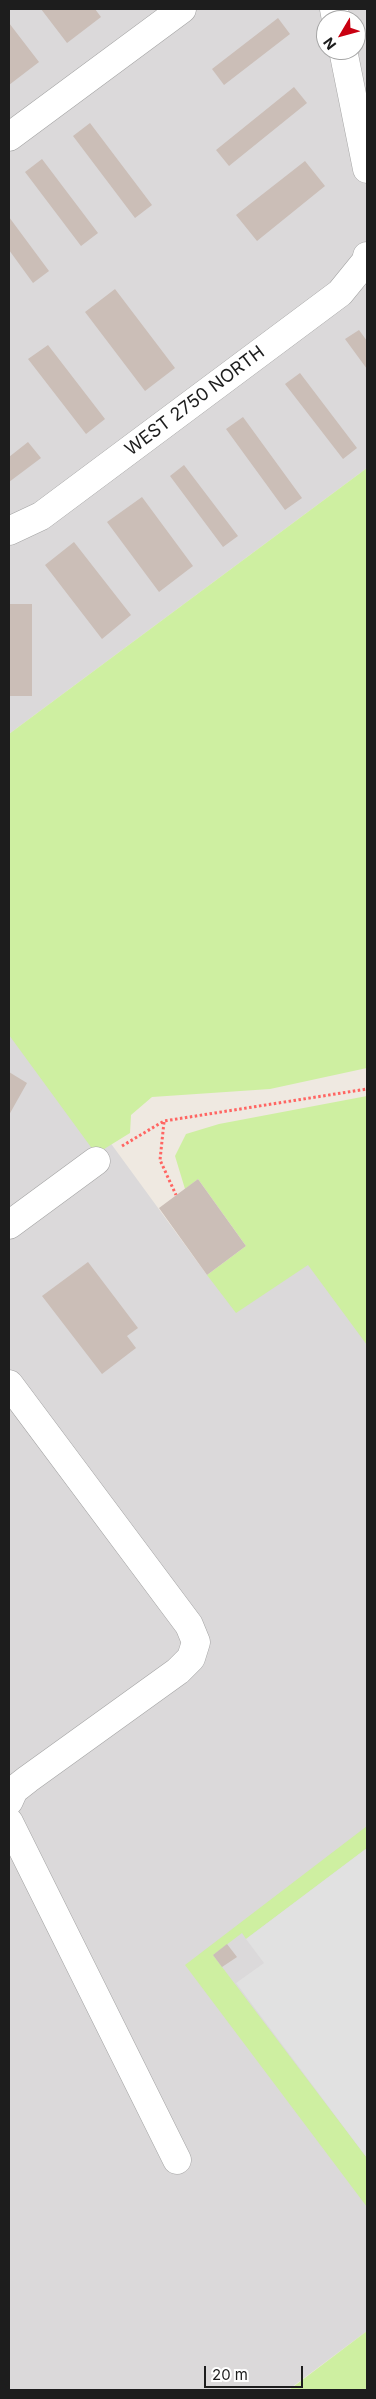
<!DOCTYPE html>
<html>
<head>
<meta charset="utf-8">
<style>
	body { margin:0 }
	#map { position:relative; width:376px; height:2399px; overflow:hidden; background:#efe9e1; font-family:Inter,sans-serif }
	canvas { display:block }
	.frame { position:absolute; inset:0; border:10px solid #1d1d1d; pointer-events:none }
	.north { position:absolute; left:316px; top:10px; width:50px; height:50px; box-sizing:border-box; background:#fff; border:1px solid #a5a5a5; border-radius:50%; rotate:233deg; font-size:14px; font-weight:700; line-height:20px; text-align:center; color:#1d1d1d }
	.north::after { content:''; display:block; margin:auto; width:18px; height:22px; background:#c90011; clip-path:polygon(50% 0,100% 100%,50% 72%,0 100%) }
	.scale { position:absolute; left:204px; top:2366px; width:99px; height:22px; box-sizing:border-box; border:2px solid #1d1d1d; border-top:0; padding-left:6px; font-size:15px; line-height:18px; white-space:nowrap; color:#1d1d1d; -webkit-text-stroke:4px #fff; paint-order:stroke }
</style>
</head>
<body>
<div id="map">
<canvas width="376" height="2399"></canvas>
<div class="frame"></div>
<div class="north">N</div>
<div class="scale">20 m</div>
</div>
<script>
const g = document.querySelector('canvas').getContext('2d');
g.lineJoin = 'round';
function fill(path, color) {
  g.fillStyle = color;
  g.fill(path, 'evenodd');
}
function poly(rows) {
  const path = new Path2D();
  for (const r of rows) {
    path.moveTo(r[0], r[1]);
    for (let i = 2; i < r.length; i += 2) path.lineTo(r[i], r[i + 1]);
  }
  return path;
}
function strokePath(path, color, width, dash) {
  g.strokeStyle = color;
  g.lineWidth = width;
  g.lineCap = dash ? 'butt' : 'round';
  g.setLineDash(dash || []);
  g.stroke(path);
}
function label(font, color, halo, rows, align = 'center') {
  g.font = font + ' Inter,sans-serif';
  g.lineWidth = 4;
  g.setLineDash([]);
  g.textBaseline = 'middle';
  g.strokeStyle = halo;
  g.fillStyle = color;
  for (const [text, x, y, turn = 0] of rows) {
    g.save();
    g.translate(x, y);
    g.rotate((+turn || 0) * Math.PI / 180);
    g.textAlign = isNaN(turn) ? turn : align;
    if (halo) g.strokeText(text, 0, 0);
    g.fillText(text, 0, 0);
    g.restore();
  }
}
const residential = poly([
	[9,9,367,9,367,468,9,734],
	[326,20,356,20,356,50,326,50],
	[9,1004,207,1275,345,1235,367,1266,367,2331,288,2390,9,2390]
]);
const grass = poly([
	[367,468,367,1068,270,1089,152,1097,131,1115,130,1133,96,1154,9,1035,9,734],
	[367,1096,367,1345,308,1265,236,1313,207,1275,246,1246,198,1179,185,1189,175,1156,186,1134,219,1124],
	[367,1826,367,1848,246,1939,242,1933,213,1955,367,2158,367,2207,185,1965],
	[367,2331,367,2390,289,2390]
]);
const parking = poly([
	[367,1848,367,2158,236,1983,264,1963,246,1939]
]);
const building = poly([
	[41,9,95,9,101,17,67,43],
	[278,18,290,34,224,85,212,69],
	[9,23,39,62,9,85],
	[294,87,307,103,229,166,216,150],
	[90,123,152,205,135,218,73,136],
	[42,159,98,233,81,246,25,172],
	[305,161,325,186,257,241,236,215],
	[9,217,49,271,33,283,9,250],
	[115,289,175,368,145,391,85,312],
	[359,330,367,341,367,369,345,339],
	[48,345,105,419,86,434,28,359],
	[300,373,357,448,343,459,285,384],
	[243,417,302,498,285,510,226,429],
	[28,442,41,458,9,482,9,457],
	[184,465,238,536,223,547,170,476],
	[142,497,193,566,159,592,107,522],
	[74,542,131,615,102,639,45,565],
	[9,604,32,604,32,696,9,696],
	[9,1072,27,1083,9,1115],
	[198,1179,246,1246,207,1275,159,1208],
	[88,1262,138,1328,127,1336,136,1348,102,1374,42,1296],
	[227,1944,237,1957,222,1967,213,1955]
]);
const path = poly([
	[164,1122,160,1160,176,1195],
	[122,1146,164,1121,367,1089]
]);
const minor = poly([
	[334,9,336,20],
	[343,50,367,169],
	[9,137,182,9],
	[9,531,41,516,340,293,366,261,367,256],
	[9,1225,96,1161],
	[9,1384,189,1625,196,1642,191,1658,178,1671,28,1779,14,1790,9,1801],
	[9,1822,177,2160]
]);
const streetNames = [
	["WEST 2750 NORTH",195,401,-37]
];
fill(residential, '#dbd9da');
fill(grass, '#ceefa1');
fill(parking, '#e1e1e1');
fill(building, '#cbbeb7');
strokePath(minor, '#a4a4a4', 29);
strokePath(path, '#ff6562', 3, [2.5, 2.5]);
strokePath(minor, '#fff', 28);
label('18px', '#1d1d1d', '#fff', streetNames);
</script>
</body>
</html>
